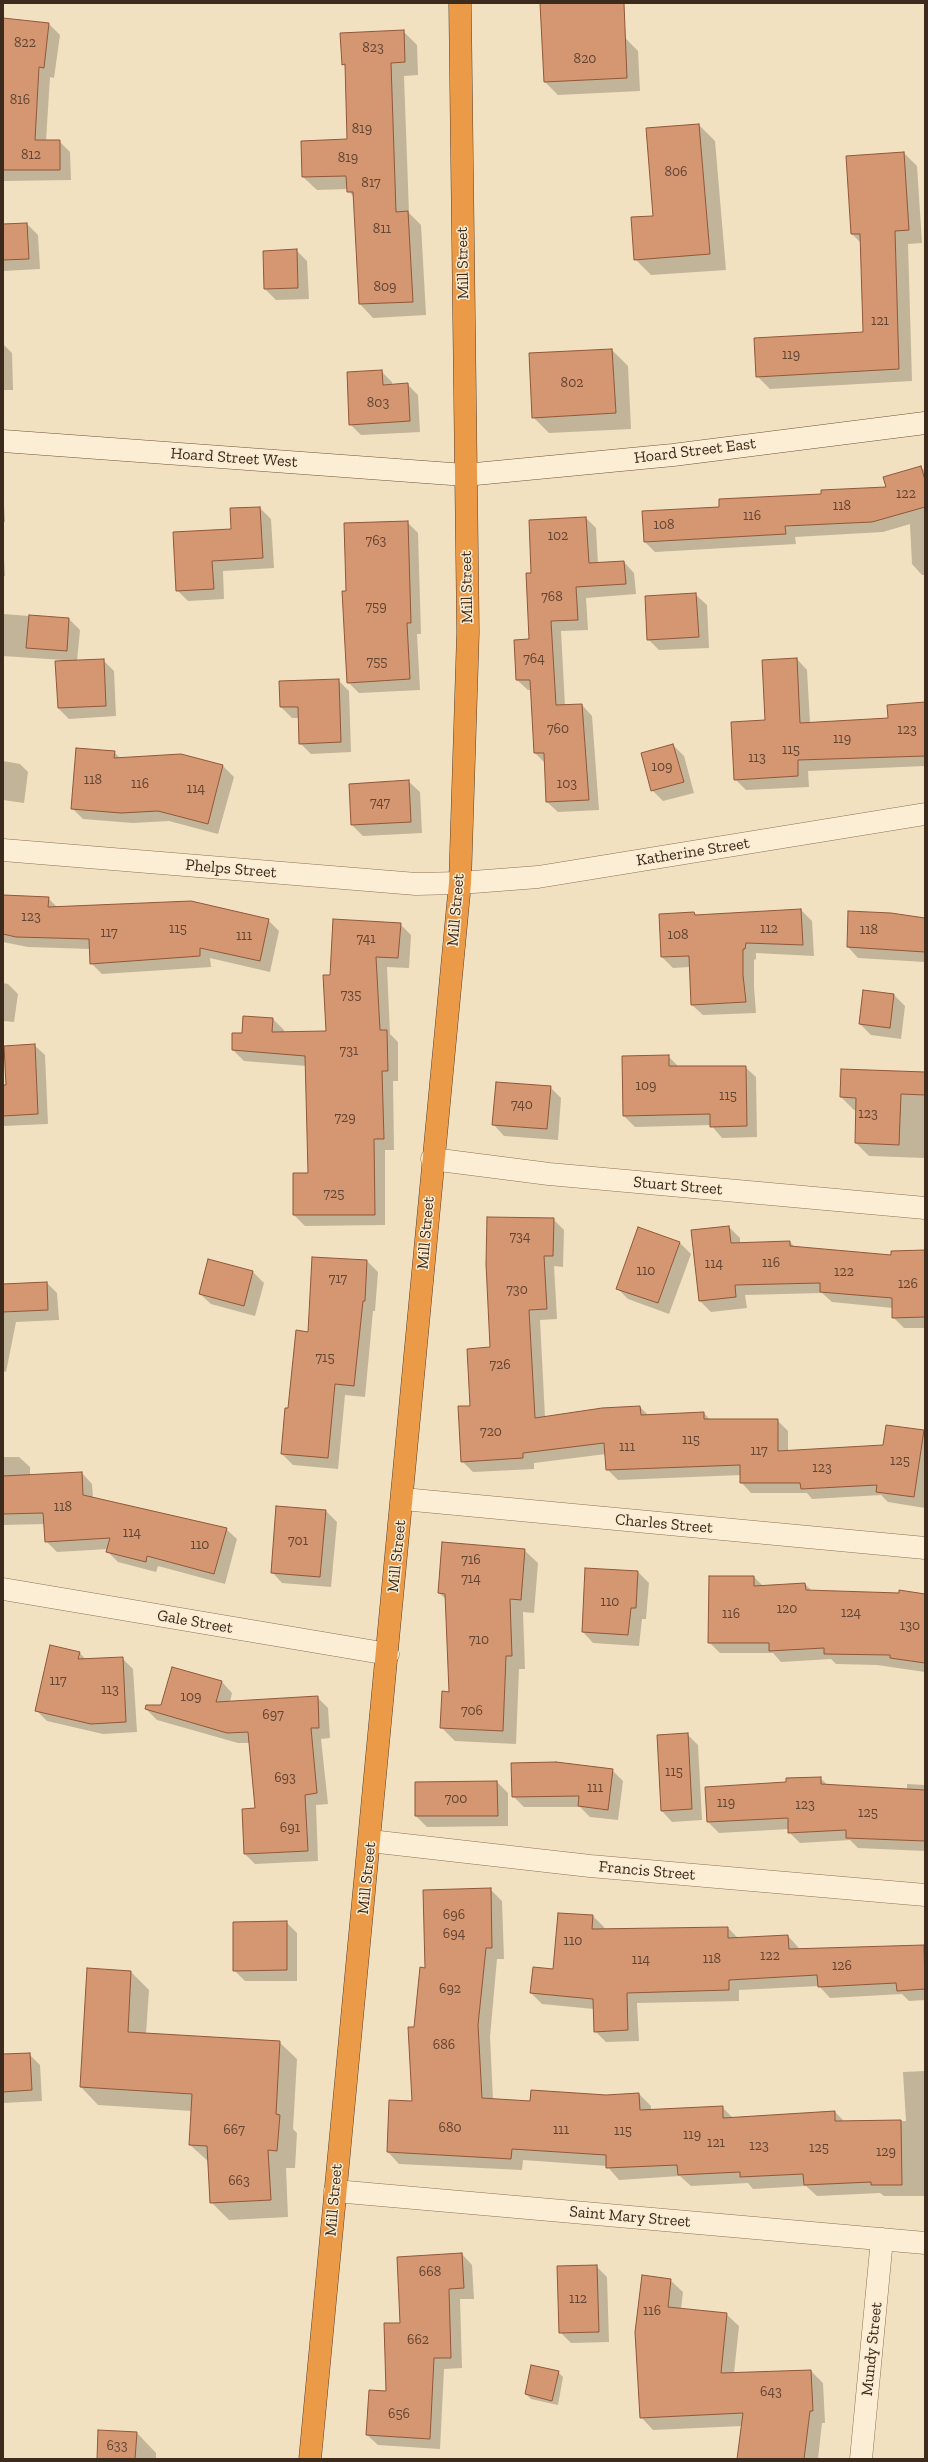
<!DOCTYPE html>
<html>
<head>
<meta charset="utf-8">
<style>
	body { margin:0 }
	#map { position:relative; width:928px; height:2462px; overflow:hidden; background:#f2e1c0; font-family:"Zilla Slab",serif }
	canvas { display:block }
	.frame { position:absolute; inset:0; border:4px solid #3c2a1c; pointer-events:none }
</style>
</head>
<body>
<div id="map">
<canvas width="928" height="2462"></canvas>
<div class="frame"></div>
</div>
<script>
const g = document.querySelector('canvas').getContext('2d');
g.lineJoin = 'round';
function fill(path, color) {
  g.fillStyle = color;
  g.fill(path, 'evenodd');
}
function poly(rows) {
  const path = new Path2D();
  for (const r of rows) {
    path.moveTo(r[0], r[1]);
    for (let i = 2; i < r.length; i += 2) path.lineTo(r[i], r[i + 1]);
  }
  return path;
}
function strokePath(path, color, width, dash) {
  g.strokeStyle = color;
  g.lineWidth = width;
  g.lineCap = dash ? 'butt' : 'round';
  g.setLineDash(dash || []);
  g.stroke(path);
}
function label(font, color, halo, rows, align = 'center') {
  g.font = font + ' "Zilla Slab",serif';
  g.lineWidth = 3;
  g.setLineDash([]);
  g.textBaseline = 'middle';
  g.strokeStyle = halo;
  g.fillStyle = color;
  for (const [text, x, y, turn = 0] of rows) {
    g.save();
    g.translate(x, y);
    g.rotate((+turn || 0) * Math.PI / 180);
    g.textAlign = isNaN(turn) ? turn : align;
    if (halo) g.strokeText(text, 0, 0);
    g.fillText(text, 0, 0);
    g.restore();
  }
}
const shadow = poly([
	[540,3,591,3,638,51,640,91,558,95,545,82],
	[3,19,49,24,60,35,54,78,50,77,46,141,59,141,70,152,71,180,3,181],
	[403,31,417,45,418,75,404,76,409,213,421,225,426,315,373,318,360,304,354,198,348,189,317,190,303,177,348,140,346,67,343,64],
	[699,125,715,141,726,270,651,275,635,259],
	[904,153,917,166,922,243,908,244,912,381,770,389,757,376,864,333,861,243,852,234],
	[27,224,38,235,40,269,3,271,3,225],
	[296,250,307,261,309,299,276,300,265,289],
	[3,344,12,353,13,390,3,390],
	[612,350,628,366,631,429,549,433,533,417],
	[381,371,392,382,392,385,407,384,418,395,420,432,361,435,350,424],
	[921,467,925,471,925,575,922,575,912,564,910,524,883,532,795,537,796,544,655,552,645,542,720,508,887,487],
	[3,487,5,522,3,522],
	[260,508,271,519,274,568,223,571,224,599,188,601,177,590],
	[586,518,596,528,598,564,624,562,634,573,636,594,586,598,588,630,561,631,565,706,582,705,592,716,599,810,558,812,547,802,545,763,535,753,532,690,528,690,517,680,530,640,532,574],
	[407,522,418,533,421,634,417,634,420,690,359,693,348,682,347,592],
	[3,540,5,576,3,576],
	[696,595,707,605,709,648,659,650,648,639],
	[3,614,69,619,80,630,77,661,103,660,114,671,116,716,69,719,58,708,56,662,63,660,3,656],
	[797,659,807,670,810,723,889,719,925,703,925,766,808,771,809,787,746,790,735,779],
	[338,680,349,691,351,752,311,754,300,743,299,718,292,718,281,707],
	[673,745,684,756,694,793,663,801,652,790],
	[114,752,120,758,181,755,223,766,234,777,218,834,169,821,133,823,83,819,72,808],
	[3,761,20,764,28,772,24,803,3,800],
	[409,782,420,792,422,833,363,836,352,825],
	[3,896,48,898,58,908,268,920,279,931,270,972,210,958,211,967,102,974,91,963,90,949,28,947,3,942],
	[801,910,812,921,814,956,756,953,756,959,754,960,754,987,756,1013,703,1015,692,1005,690,967,673,968,662,957,694,913,697,916],
	[925,919,925,962,858,958,848,947],
	[400,924,411,935,409,968,387,967,390,1034,398,1042,398,1081,393,1081,394,1150,385,1150,385,1225,305,1226,294,1215,294,1174,309,1174,307,1066,244,1061,233,1050,243,1034,244,1017,273,1019,284,1030,284,1033,327,1032,331,976],
	[3,983,8,984,18,994,14,1022,3,1021],
	[864,991,894,995,905,1006,901,1039,871,1035,860,1024],
	[34,1045,45,1055,48,1124,3,1126,3,1086,7,1086],
	[668,1056,679,1067,745,1067,756,1077,757,1137,722,1138,711,1125,635,1127,624,1116],
	[925,1073,925,1158,869,1156,856,1143,857,1110,854,1110,841,1097],
	[550,1087,561,1098,558,1140,504,1136,494,1125],
	[553,1219,564,1230,563,1267,554,1266,557,1319,540,1320,545,1417,640,1407,649,1416,704,1413,710,1420,777,1420,788,1431,788,1451,884,1446,887,1426,925,1432,925,1508,888,1502,881,1495,812,1499,807,1493,751,1493,741,1482,741,1475,618,1480,607,1469,606,1454,534,1463,534,1469,473,1472,462,1461,471,1407,491,1348],
	[729,1227,740,1238,740,1244,790,1242,796,1248,892,1256,925,1251,925,1328,904,1328,893,1317,893,1308,832,1302,822,1293,745,1295,747,1308,711,1312,700,1301],
	[680,1243,691,1254,669,1314,628,1299,617,1288],
	[367,1261,378,1272,375,1311,373,1311,365,1397,345,1395,338,1469,293,1465,282,1454,309,1333],
	[253,1272,264,1283,255,1316,211,1304,200,1294],
	[47,1283,57,1293,59,1320,16,1322,6,1372,3,1371,3,1285],
	[3,1457,19,1457,30,1467,30,1476,82,1473,92,1484,93,1498,226,1529,237,1539,225,1584,158,1566,156,1572,118,1562,108,1552,108,1549,57,1552,46,1541,45,1524,3,1525],
	[326,1511,337,1522,331,1587,282,1583,272,1572],
	[524,1550,538,1563,534,1613,523,1612,525,1669,519,1669,516,1744,455,1741,441,1727,450,1693,447,1600,439,1593],
	[638,1572,649,1583,646,1619,642,1619,639,1646,593,1643,583,1632],
	[754,1577,763,1586,805,1584,812,1591,925,1595,925,1672,877,1665,836,1664,831,1659,781,1662,773,1653,720,1653,709,1642],
	[79,1652,86,1660,122,1658,133,1669,137,1732,103,1734,47,1721,36,1710],
	[222,1682,232,1693,230,1702,317,1697,328,1708,330,1738,321,1739,328,1804,316,1805,318,1861,255,1864,244,1853,256,1809,250,1743,238,1743,157,1720,146,1709,162,1706],
	[687,1734,698,1745,702,1820,672,1822,662,1811],
	[612,1770,623,1781,618,1820,590,1817,580,1807,524,1807,513,1796],
	[820,1778,828,1785,907,1790,907,1784,925,1785,925,1851,858,1848,850,1840,800,1843,789,1832,789,1829,719,1833,708,1822,787,1783],
	[497,1782,508,1793,508,1826,427,1827,416,1816,416,1783],
	[490,1889,502,1901,504,1959,497,1959,490,2037,493,2100,531,2102,639,2094,651,2106,651,2111,722,2107,733,2118,835,2112,845,2122,906,2121,903,2072,925,2071,925,2196,884,2196,880,2193,817,2196,806,2186,753,2189,748,2183,691,2186,680,2176,619,2180,607,2166,523,2160,522,2170,399,2164,388,2152,413,2103,415,2028,426,1969],
	[559,1914,593,1916,604,1927,604,1930,728,1928,738,1938,788,1936,798,1947,799,1950,924,1946,925,2000,909,2001,902,1994,830,1998,819,1986,739,1990,739,2001,637,2003,639,2041,606,2042,595,2031,594,2009,542,2004,531,1993,554,1970],
	[286,1922,297,1933,297,1981,245,1981,234,1970],
	[131,1972,149,1990,146,2034,279,2042,297,2059,293,2129,297,2133,295,2168,286,2168,288,2217,229,2220,211,2202,209,2162,190,2145,192,2111,98,2105,81,2087],
	[29,2054,40,2065,42,2101,3,2103,3,2055],
	[462,2254,472,2265,474,2299,460,2299,462,2368,444,2369,440,2449,378,2445,367,2435,387,2392,401,2324],
	[596,2266,607,2277,609,2342,571,2343,560,2332],
	[670,2280,683,2292,681,2309,726,2314,739,2326,734,2373,811,2371,823,2383,825,2423,822,2423,818,2459,738,2459,742,2426,653,2430,641,2417],
	[558,2372,563,2377,558,2405,531,2399,526,2394],
	[137,2433,156,2453,156,2459,98,2459]
]);
const building = poly([
	[540,3,624,3,627,78,544,82,540,3],
	[3,18,49,23,44,68,39,67,35,140,60,140,60,170,3,170,3,18],
	[404,30,405,62,391,63,396,212,408,211,413,302,359,304,353,192,347,192,346,176,302,177,301,141,347,139,345,64,342,65,340,33,404,30],
	[699,124,710,254,634,260,631,217,653,216,646,128,699,124],
	[904,152,909,230,895,231,899,369,756,377,754,338,863,332,860,234,851,234,846,156,904,152],
	[27,223,29,259,3,260,3,224,27,223],
	[297,249,298,288,264,289,263,251,297,249],
	[612,349,616,413,532,418,529,353,612,349],
	[382,370,383,385,408,383,410,421,349,425,347,372,382,370],
	[921,466,925,480,925,507,872,522,785,526,786,534,644,542,642,511,719,507,719,499,821,494,821,490,886,487,883,477,921,466],
	[260,507,263,558,212,561,214,589,176,591,173,532,231,529,230,508,260,507],
	[586,517,589,563,624,561,626,584,576,587,578,620,551,621,556,705,582,704,589,800,546,802,544,753,534,753,530,680,516,680,514,640,529,639,526,573,531,573,529,520,586,517],
	[408,521,411,623,407,623,410,679,347,683,342,591,346,591,344,523,408,521],
	[696,593,699,637,647,640,645,596,696,593],
	[29,615,69,618,67,651,26,648,29,615],
	[797,658,800,723,888,718,887,705,925,702,925,756,798,760,798,776,734,780,731,722,765,720,762,660,797,658],
	[104,659,106,706,58,708,55,661,104,659],
	[339,679,341,742,299,744,298,707,280,707,279,681,339,679],
	[673,744,684,782,651,791,641,753,673,744],
	[76,748,115,751,114,758,181,754,223,765,208,824,158,811,121,813,71,809,76,748],
	[409,780,411,822,351,825,349,784,409,780],
	[3,895,49,897,48,907,191,901,269,919,260,961,200,948,200,956,90,964,89,939,16,937,3,934,3,895],
	[801,909,803,945,746,943,745,949,743,949,743,975,746,1002,691,1005,689,956,661,957,659,914,694,912,695,915,801,909],
	[848,911,891,913,925,918,925,952,847,947,848,911],
	[333,919,401,923,398,958,376,957,380,1030,387,1030,388,1071,382,1071,384,1139,374,1139,375,1215,293,1215,293,1173,308,1173,305,1056,232,1050,232,1033,242,1033,243,1016,273,1018,272,1032,326,1031,323,975,330,975,333,919],
	[863,990,894,994,890,1028,859,1024,863,990],
	[35,1044,38,1114,3,1116,3,1085,6,1085,4,1046,35,1044],
	[669,1055,669,1066,746,1066,747,1126,710,1127,710,1114,623,1116,622,1056,669,1055],
	[841,1069,925,1072,925,1095,901,1094,899,1145,855,1143,856,1098,840,1097,841,1069],
	[496,1082,551,1086,547,1129,492,1125,496,1082],
	[487,1217,554,1218,553,1256,544,1256,547,1309,529,1310,535,1418,602,1408,640,1406,641,1415,704,1412,704,1419,778,1419,778,1451,883,1445,886,1425,924,1430,914,1497,876,1492,877,1485,801,1489,800,1483,740,1483,740,1465,606,1470,604,1443,523,1453,523,1458,461,1462,458,1406,470,1406,467,1349,490,1347,486,1264,487,1217],
	[729,1226,731,1243,790,1241,790,1246,891,1255,891,1251,925,1250,925,1317,892,1318,892,1298,820,1292,820,1283,735,1285,736,1297,699,1301,691,1230,729,1226],
	[638,1227,680,1242,658,1303,616,1289,638,1227],
	[312,1257,367,1260,365,1301,363,1301,354,1386,335,1384,328,1458,281,1454,285,1408,288,1408,296,1330,308,1332,312,1257],
	[208,1259,253,1271,244,1306,199,1294,208,1259],
	[47,1282,48,1310,3,1312,3,1284,47,1282],
	[82,1472,83,1495,227,1528,214,1574,147,1556,146,1562,106,1552,110,1538,45,1542,43,1513,3,1514,3,1476,82,1472],
	[276,1506,326,1510,320,1577,271,1573,276,1506],
	[442,1542,525,1549,521,1600,510,1599,512,1656,506,1656,503,1731,440,1728,442,1691,449,1692,445,1594,438,1593,442,1542],
	[585,1568,638,1571,636,1608,631,1608,628,1635,582,1632,585,1568],
	[709,1576,754,1576,754,1586,805,1583,806,1590,899,1593,899,1590,925,1594,925,1663,890,1658,890,1655,824,1654,824,1648,769,1651,769,1643,708,1643,709,1576],
	[50,1645,80,1652,78,1659,123,1657,126,1722,91,1724,35,1711,50,1645],
	[172,1667,222,1681,216,1702,318,1696,319,1728,311,1728,317,1793,305,1795,308,1851,244,1854,242,1809,255,1808,248,1732,227,1733,145,1709,146,1705,161,1705,172,1667],
	[688,1733,692,1809,661,1811,657,1735,688,1733],
	[556,1762,613,1769,608,1810,578,1806,579,1796,512,1797,511,1763,556,1762],
	[821,1777,821,1784,925,1790,925,1841,846,1838,846,1830,788,1833,788,1818,707,1822,705,1787,786,1782,786,1778,821,1777],
	[497,1781,498,1816,415,1816,415,1782,497,1781],
	[491,1888,492,1948,486,1948,478,2025,482,2098,530,2101,531,2090,606,2095,639,2093,640,2110,723,2106,723,2118,835,2111,835,2121,901,2120,902,2185,871,2185,871,2182,804,2185,803,2174,740,2177,740,2172,678,2175,677,2165,606,2168,606,2155,512,2149,511,2159,387,2152,389,2100,412,2101,408,2027,414,2027,420,1967,425,1968,423,1890,491,1888],
	[558,1913,593,1915,592,1929,728,1927,728,1938,788,1935,789,1949,924,1945,925,1989,897,1991,896,1983,818,1987,817,1975,729,1980,729,1990,627,1993,628,2030,594,2032,593,1999,530,1993,533,1967,553,1969,558,1913],
	[287,1921,287,1970,233,1971,233,1922,287,1921],
	[87,1968,131,1971,128,2032,280,2041,276,2114,280,2115,277,2151,268,2150,271,2200,210,2203,207,2146,189,2145,192,2094,80,2087,87,1968],
	[30,2053,32,2090,3,2092,3,2054,30,2053],
	[462,2253,464,2288,449,2289,451,2358,434,2358,430,2439,366,2435,369,2390,386,2391,384,2323,400,2323,397,2257,462,2253],
	[597,2265,599,2332,559,2333,557,2266,597,2265],
	[642,2275,671,2279,668,2307,727,2313,721,2373,811,2370,813,2411,810,2411,804,2459,737,2459,743,2413,640,2418,635,2332,642,2275],
	[531,2365,559,2371,552,2401,525,2394,531,2365],
	[98,2430,137,2432,135,2459,97,2459,98,2430]
]);
const street = poly([
	[3,850,416,884,460,883,538,877,925,814],
	[432,1159,549,1174,925,1208],
	[403,1499,925,1548],
	[3,1589,388,1654],
	[370,1841,590,1866,925,1895],
	[335,2191,925,2243],
	[861,2459,882,2239]
]);
const secondary = poly([
	[3,441,465,475,673,455,925,423]
]);
const highway = poly([
	[310,2459,460,883,468,632,460,3]
]);
const numberNames = [
	["822",25,43],
	["823",373,48],
	["820",585,59],
	["816",20,100],
	["819",362,129],
	["812",31,155],
	["819",348,158],
	["806",676,172],
	["817",371,183],
	["811",382,229],
	["809",385,287],
	["121",880,321],
	["119",791,355],
	["802",572,383],
	["803",378,403],
	["122",906,494],
	["118",842,506],
	["116",752,516],
	["108",664,525],
	["102",558,536],
	["763",376,541],
	["768",552,597],
	["759",376,607],
	["764",534,659],
	["755",377,662],
	["760",558,729],
	["123",907,730],
	["119",842,739],
	["115",791,750],
	["113",757,758],
	["109",662,767],
	["118",93,780],
	["116",140,784],
	["103",567,784],
	["114",196,789],
	["747",380,803],
	["123",31,917],
	["115",178,929],
	["112",769,929],
	["118",869,930],
	["117",109,933],
	["108",678,935],
	["111",244,936],
	["741",366,939],
	["735",351,995],
	["731",349,1051],
	["109",646,1086],
	["115",728,1096],
	["740",522,1105],
	["123",868,1114],
	["729",345,1118],
	["725",334,1194],
	["734",520,1237],
	["116",771,1263],
	["114",714,1264],
	["110",646,1271],
	["122",844,1272],
	["717",338,1279],
	["126",908,1284],
	["730",517,1290],
	["715",325,1358],
	["726",500,1365],
	["720",491,1432],
	["115",691,1440],
	["111",627,1447],
	["117",759,1451],
	["125",900,1461],
	["123",822,1468],
	["118",63,1507],
	["114",132,1533],
	["701",298,1541],
	["110",200,1545],
	["716",471,1560],
	["714",471,1579],
	["110",610,1602],
	["120",787,1609],
	["124",851,1613],
	["116",731,1614],
	["130",910,1626],
	["710",479,1640],
	["117",58,1681],
	["113",110,1690],
	["109",191,1697],
	["706",472,1711],
	["697",273,1715],
	["115",674,1772],
	["693",285,1778],
	["111",595,1788],
	["700",456,1799],
	["119",726,1803],
	["123",805,1805],
	["125",868,1813],
	["691",290,1828],
	["696",454,1915],
	["694",454,1934],
	["110",573,1941],
	["122",770,1956],
	["118",712,1959],
	["114",641,1960],
	["126",842,1966],
	["692",450,1989],
	["686",444,2045],
	["680",450,2128],
	["667",234,2130],
	["111",561,2130],
	["115",623,2131],
	["119",692,2135],
	["121",716,2143],
	["123",759,2146],
	["125",819,2148],
	["129",886,2152],
	["663",239,2181],
	["668",430,2272],
	["112",578,2299],
	["116",652,2311],
	["662",418,2340],
	["643",771,2392],
	["656",399,2414],
	["633",117,2446]
];
const streetNames = [
	["Mill Street",463,263,-91],
	["Hoard Street East",695,451,-7],
	["Hoard Street West",234,458,4],
	["Mill Street",467,587,-91],
	["Katherine Street",693,852,-9],
	["Phelps Street",231,869,5],
	["Mill Street",456,910,-85],
	["Stuart Street",678,1186,5],
	["Mill Street",426,1233,-85],
	["Charles Street",664,1524,5],
	["Mill Street",397,1556,-84],
	["Gale Street",195,1622,10],
	["Francis Street",647,1871,5],
	["Mill Street",367,1878,-84],
	["Mill Street",334,2200,-85],
	["Saint Mary Street",630,2217,5],
	["Mundy Street",872,2349,-84]
];
fill(shadow, '#0003');
fill(building, '#d59672');
strokePath(building, '#905739', 1);
strokePath(street, '#8e7156', 23);
strokePath(secondary, '#705239', 23);
strokePath(highway, '#5b3f2b', 23);
strokePath(street, '#fceed4', 22);
strokePath(secondary, '#fceed4', 22);
strokePath(highway, '#eb9b48', 22);
label('14px', '#624532', null, numberNames);
label('16px', '#3c2a1c', '#f9ebd1', streetNames);
</script>
</body>
</html>
